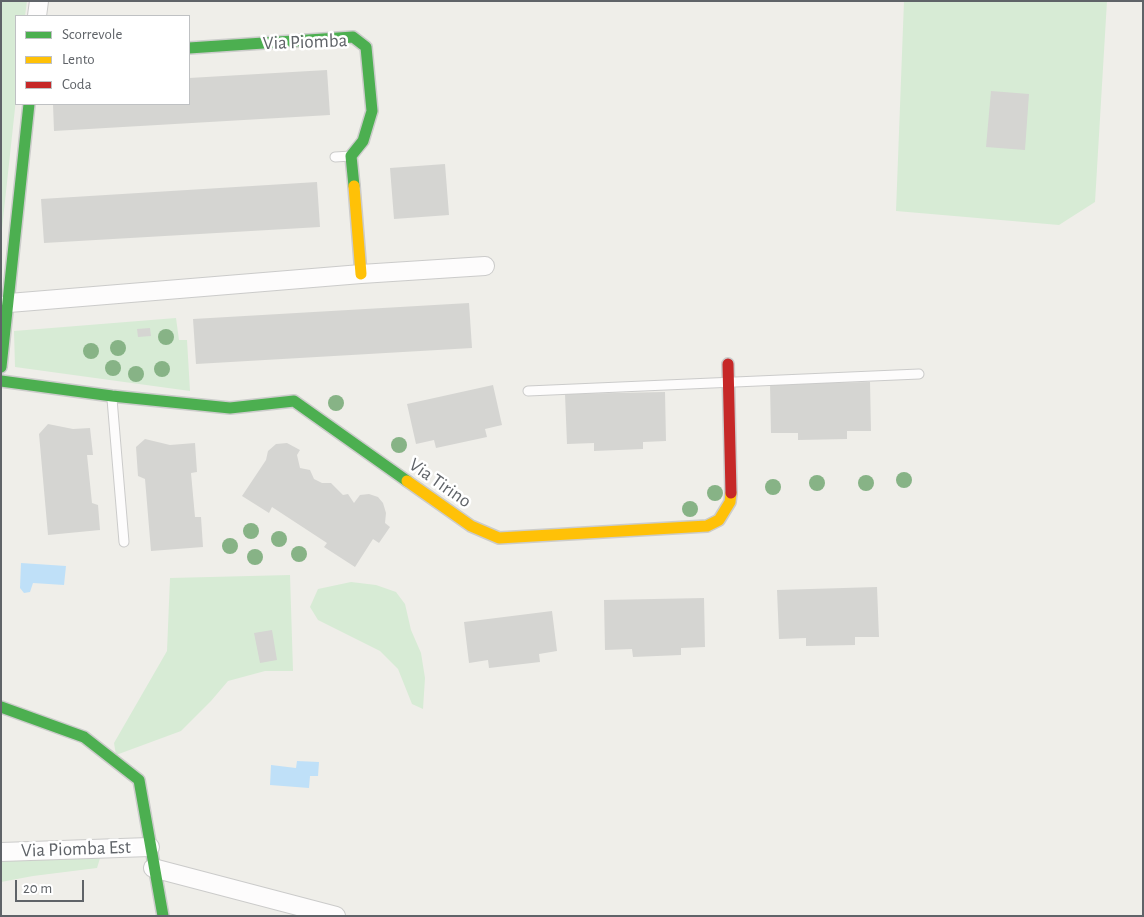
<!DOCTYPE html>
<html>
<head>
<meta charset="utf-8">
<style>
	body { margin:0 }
	#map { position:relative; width:1144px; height:917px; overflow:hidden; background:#efeee9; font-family:"Alegreya Sans",sans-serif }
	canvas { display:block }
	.frame { position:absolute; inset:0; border:2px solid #5f6368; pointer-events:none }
	.legend { position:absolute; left:15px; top:15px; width:175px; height:90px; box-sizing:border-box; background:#fff; border:1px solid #bfc1c3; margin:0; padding:6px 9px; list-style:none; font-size:15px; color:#5f6368 }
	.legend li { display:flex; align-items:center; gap:10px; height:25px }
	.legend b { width:25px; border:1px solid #bfc1c3 }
	.scale { position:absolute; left:15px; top:880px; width:69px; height:22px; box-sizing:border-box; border:2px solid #5f6368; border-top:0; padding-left:6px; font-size:15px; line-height:18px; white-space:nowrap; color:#5f6368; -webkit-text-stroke:4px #fff; paint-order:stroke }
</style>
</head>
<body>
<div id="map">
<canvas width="1144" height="917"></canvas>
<div class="frame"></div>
<ul class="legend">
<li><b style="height:6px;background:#4caf50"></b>Scorrevole</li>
<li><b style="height:6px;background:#ffc107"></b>Lento</li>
<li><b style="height:6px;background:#c62828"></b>Coda</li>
</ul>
<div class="scale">20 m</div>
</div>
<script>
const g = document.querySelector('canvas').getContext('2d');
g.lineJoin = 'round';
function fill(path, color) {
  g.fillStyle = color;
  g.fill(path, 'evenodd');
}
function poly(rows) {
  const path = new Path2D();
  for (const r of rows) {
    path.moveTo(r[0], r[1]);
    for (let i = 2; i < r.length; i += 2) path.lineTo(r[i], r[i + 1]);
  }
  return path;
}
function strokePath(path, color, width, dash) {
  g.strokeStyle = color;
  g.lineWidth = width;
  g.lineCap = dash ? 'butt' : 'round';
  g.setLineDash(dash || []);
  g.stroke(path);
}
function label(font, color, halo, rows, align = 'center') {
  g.font = font + ' "Alegreya Sans",sans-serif';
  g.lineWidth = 5;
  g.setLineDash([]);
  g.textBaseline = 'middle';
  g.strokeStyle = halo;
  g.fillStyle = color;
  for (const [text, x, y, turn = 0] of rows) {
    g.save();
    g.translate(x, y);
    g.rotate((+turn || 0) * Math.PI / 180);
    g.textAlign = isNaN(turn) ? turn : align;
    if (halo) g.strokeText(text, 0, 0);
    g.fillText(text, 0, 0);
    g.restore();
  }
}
const green = poly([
	[1,1,27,1,25,16,16,16,16,99,1,238],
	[904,1,1107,1,1095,202,1059,225,896,211],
	[176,318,179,340,187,340,190,391,15,367,14,331],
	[290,575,293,671,265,671,228,681,211,701,181,731,116,755,114,743,167,651,170,578],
	[351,582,376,585,396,592,405,604,411,630,421,653,425,678,423,709,412,704,398,669,380,651,318,620,310,607,318,589],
	[101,855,97,868,33,876,1,882,1,859]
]);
const water = poly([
	[21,563,66,566,64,585,33,583,30,592,24,593,20,588],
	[297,761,319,762,318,776,310,776,309,788,270,785,271,765,296,768]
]);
const building = poly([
	[327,70,330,115,54,131,53,104,189,104,189,78],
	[991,91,1029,94,1025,150,986,147],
	[445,164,449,215,394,219,390,168],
	[317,182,320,227,44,243,41,199],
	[469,303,472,348,196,364,193,319],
	[150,328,151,336,138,337,137,329],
	[870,382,871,431,847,431,847,439,798,440,798,433,771,433,770,384],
	[493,385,502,425,485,429,487,437,436,448,434,440,416,444,407,404],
	[665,392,666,441,643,442,643,449,594,451,594,443,567,444,565,394],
	[48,424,73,429,90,428,93,455,87,455,92,503,98,505,100,530,48,535,39,434],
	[145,439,170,445,195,443,197,472,191,473,195,517,201,517,203,547,151,551,145,479,138,476,136,447],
	[287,443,300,450,297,455,300,468,310,470,314,479,322,483,331,483,343,495,348,494,354,503,360,495,369,494,378,497,383,503,386,513,385,523,390,527,379,543,373,539,355,567,324,547,327,543,272,507,269,513,242,496,266,460,268,451,276,444],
	[877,587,879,637,855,637,855,645,806,646,806,638,779,639,777,590],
	[704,598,705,647,681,648,681,655,633,657,632,649,605,650,604,600],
	[552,611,557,651,539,654,540,662,489,668,488,660,469,663,464,622],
	[272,630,277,660,260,663,254,633]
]);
const lane = poly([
	[335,157,351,156],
	[528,391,919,374],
	[112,399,124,542]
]);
const street = poly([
	[37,16,39,1],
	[9,303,361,274,485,266],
	[1,852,150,847],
	[153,868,336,916]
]);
const fast = poly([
	[189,48,353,37,366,47,372,111,363,141,351,156,354,186],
	[1,367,29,104],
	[1,381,112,396,230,408,294,401,407,481],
	[1,707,84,737,139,780,163,916]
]);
const slow = poly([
	[354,186,361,274],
	[407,481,471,526,499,538,707,526,719,520,730,502,731,493]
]);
const jam = poly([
	[728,364,731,493]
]);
const trees = [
	[166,337],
	[118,348],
	[91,351],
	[113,368],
	[162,369],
	[136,374],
	[336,403],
	[399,445],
	[904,480],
	[817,483],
	[866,483],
	[773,487],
	[715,493],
	[690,509],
	[251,531],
	[279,539],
	[230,546],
	[299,554],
	[255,557]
];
const streetNames = [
	["Via Piomba",305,42,-2],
	["Via Tirino",440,483,35],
	["Via Piomba Est",76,849,-2]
];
fill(green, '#d7ebd5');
fill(water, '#bfe0f8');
fill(building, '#d5d5d2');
strokePath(lane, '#cbcbca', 11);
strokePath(street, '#cbcbca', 20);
strokePath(fast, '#cccccb', 14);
strokePath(slow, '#cccccb', 14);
strokePath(jam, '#cccccb', 14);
strokePath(lane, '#fdfcfc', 9);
strokePath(street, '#fdfcfc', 18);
strokePath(fast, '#4caf50', 11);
strokePath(slow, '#ffc107', 11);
strokePath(jam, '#c62828', 11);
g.fillStyle = '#87b386';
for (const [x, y] of trees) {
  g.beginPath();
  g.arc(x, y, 8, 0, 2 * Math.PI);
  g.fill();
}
label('19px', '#5f6368', '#fff', streetNames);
</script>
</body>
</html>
